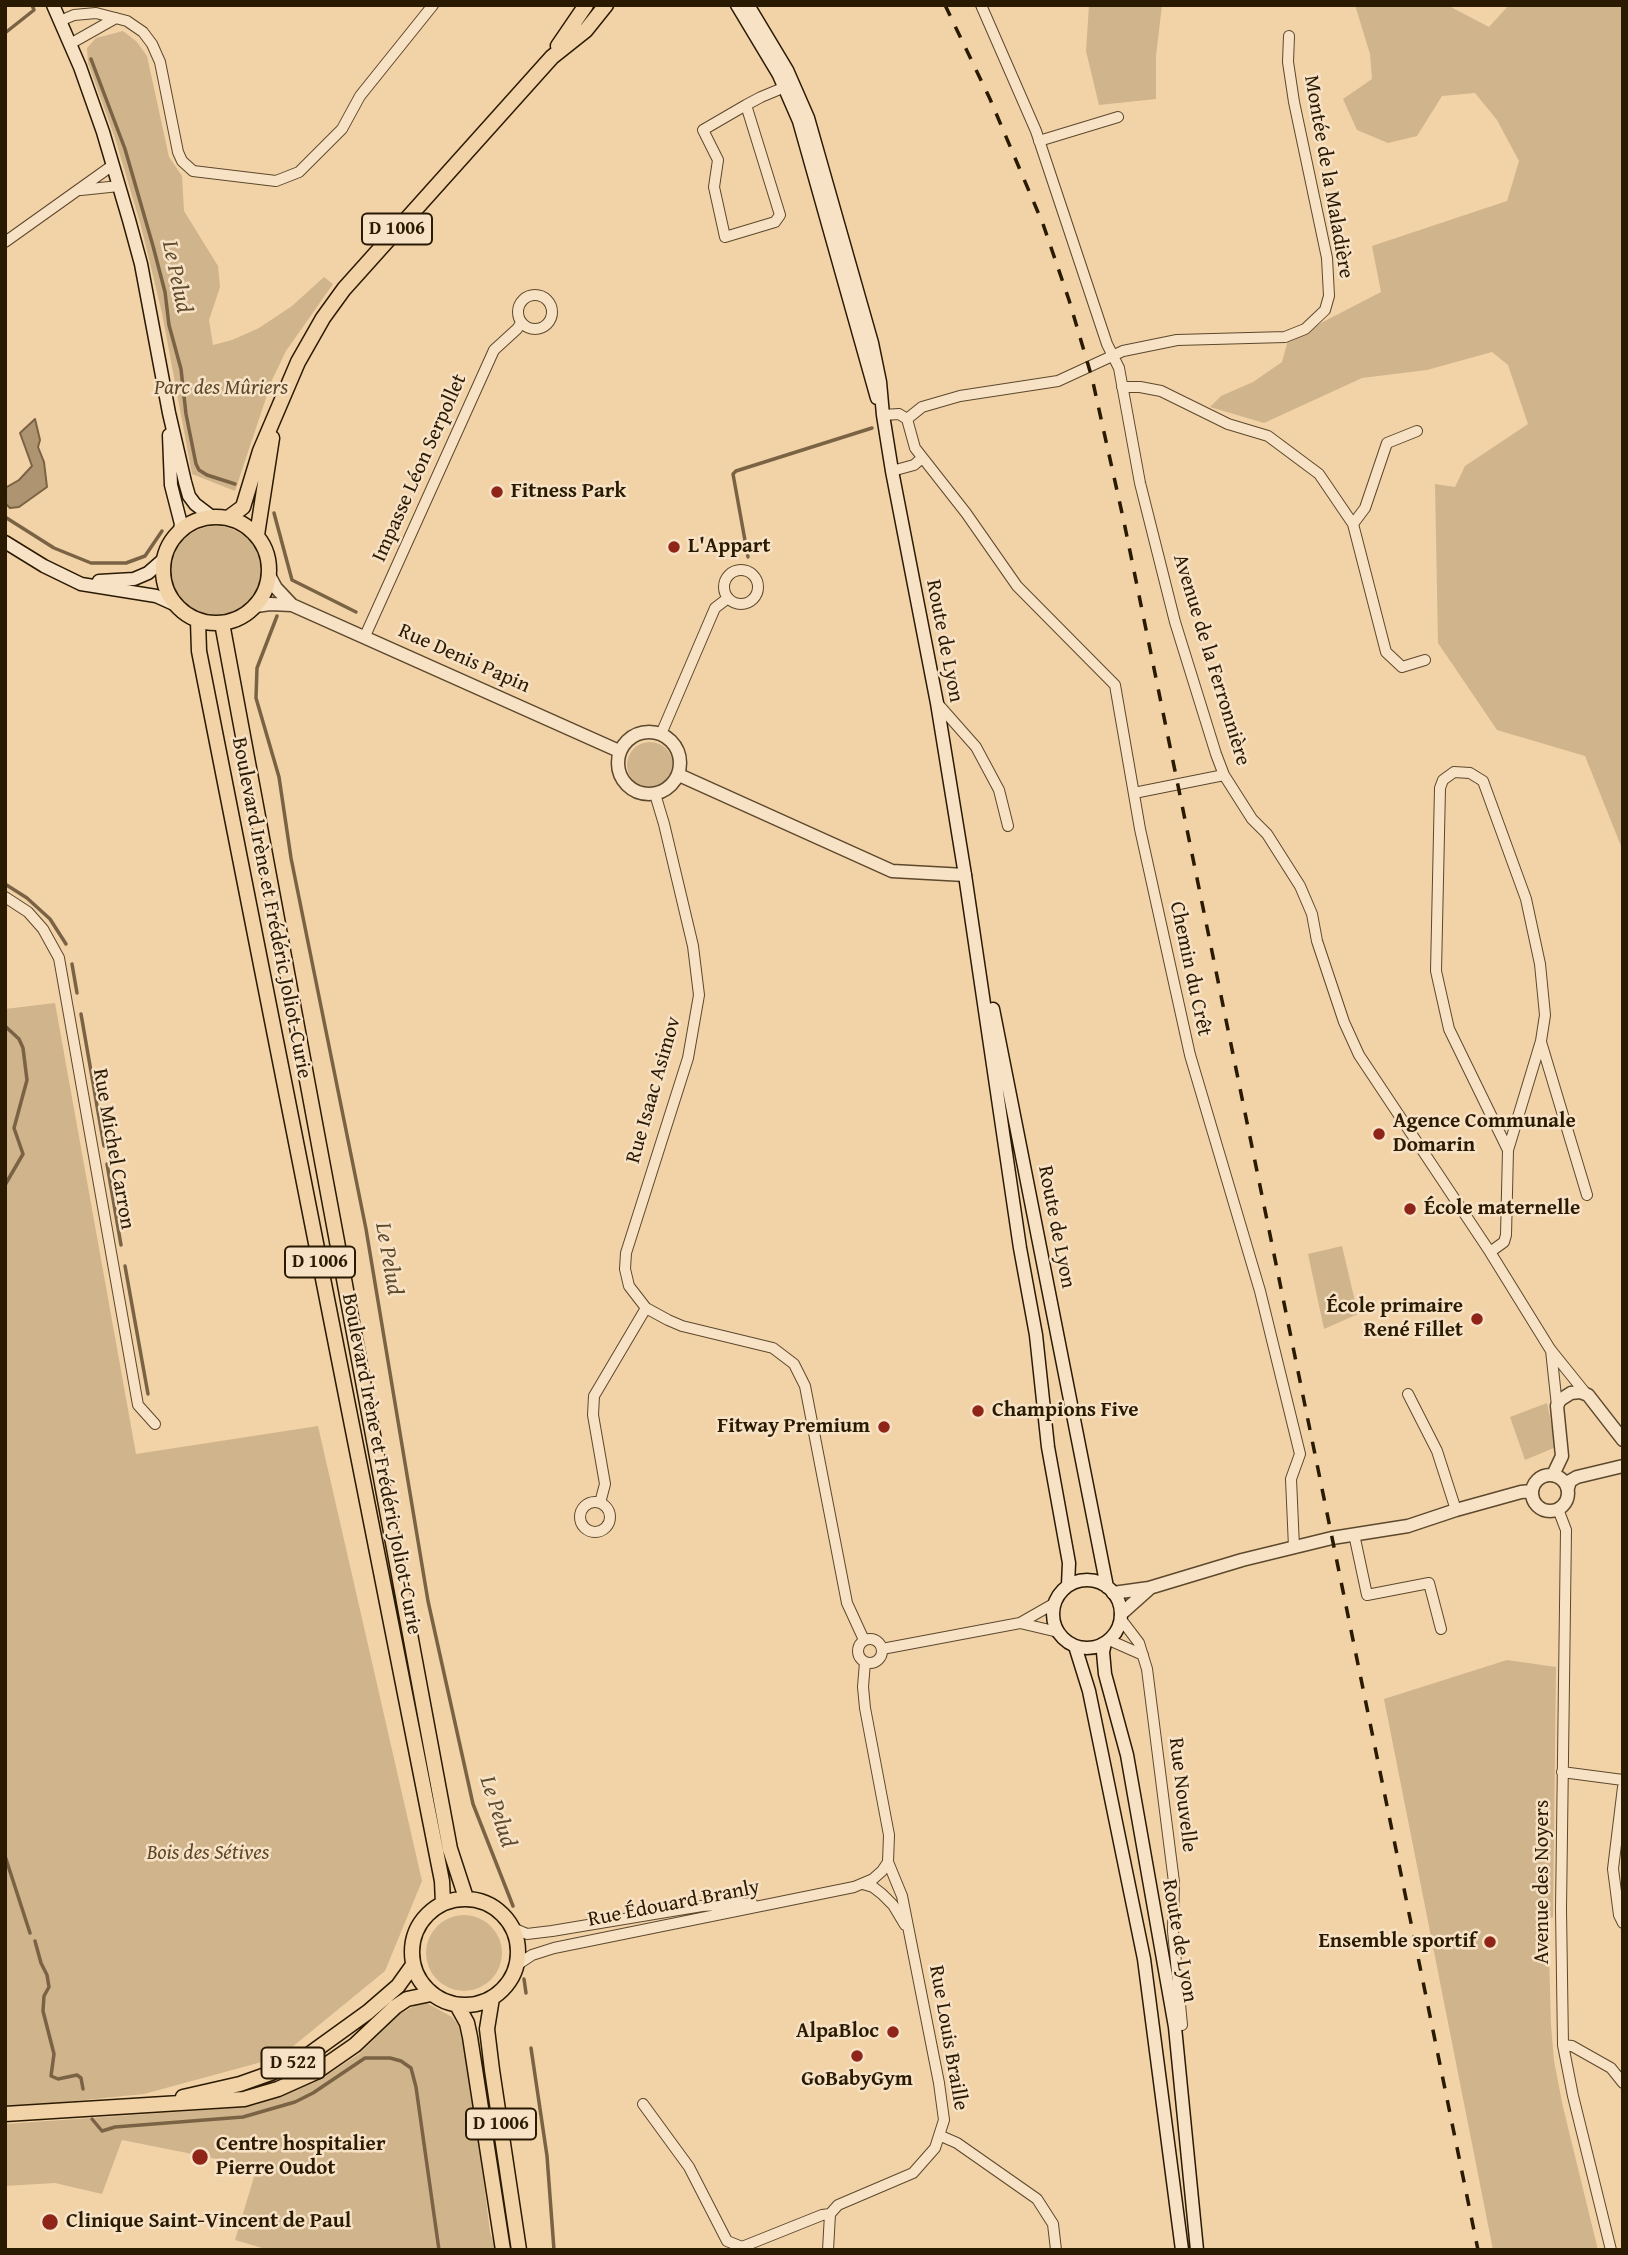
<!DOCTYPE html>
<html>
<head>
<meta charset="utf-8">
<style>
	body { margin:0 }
	#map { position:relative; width:1628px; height:2255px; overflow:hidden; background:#f2d3a8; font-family:"Gentium Book Plus",serif }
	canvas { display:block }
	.frame { position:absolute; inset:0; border:7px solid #2b1a02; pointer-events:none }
</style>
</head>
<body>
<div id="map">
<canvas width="1628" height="2255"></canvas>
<div class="frame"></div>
</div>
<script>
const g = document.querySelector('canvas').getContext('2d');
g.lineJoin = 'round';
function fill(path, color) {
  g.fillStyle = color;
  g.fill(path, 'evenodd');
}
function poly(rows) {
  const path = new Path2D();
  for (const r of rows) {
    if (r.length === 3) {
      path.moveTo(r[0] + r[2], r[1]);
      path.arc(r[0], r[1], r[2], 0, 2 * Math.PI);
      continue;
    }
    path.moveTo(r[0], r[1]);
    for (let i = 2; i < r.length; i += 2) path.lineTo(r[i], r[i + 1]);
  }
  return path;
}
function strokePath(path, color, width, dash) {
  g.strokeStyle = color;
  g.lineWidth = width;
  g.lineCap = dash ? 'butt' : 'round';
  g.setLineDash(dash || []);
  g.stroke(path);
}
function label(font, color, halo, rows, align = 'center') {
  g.font = font + ' "Gentium Book Plus",serif';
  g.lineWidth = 5;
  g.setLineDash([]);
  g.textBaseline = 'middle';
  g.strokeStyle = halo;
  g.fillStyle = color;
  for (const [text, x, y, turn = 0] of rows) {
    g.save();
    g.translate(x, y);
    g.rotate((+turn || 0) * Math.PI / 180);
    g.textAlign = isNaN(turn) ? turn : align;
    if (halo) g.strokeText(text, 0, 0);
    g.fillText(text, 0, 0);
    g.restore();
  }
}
const green = poly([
	[1089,5,1162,5,1156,56,1156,99,1099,105,1086,51],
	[1355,5,1447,5,1489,27,1509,5,1623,5,1623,851,1585,756,1497,730,1438,643,1435,484,1455,487,1465,466,1528,424,1508,365,1492,352,1427,370,1362,378,1264,423,1210,407,1221,396,1253,382,1282,362,1288,340,1381,292,1372,246,1507,201,1519,161,1497,120,1475,93,1442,96,1417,136,1388,143,1357,130,1343,99,1372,79,1370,54],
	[123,31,137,42,147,56,169,157,182,176,184,211,218,266,220,287,209,320,213,345,232,340,259,328,292,306,324,277,333,284,286,351,272,380,235,491,192,474,162,313,141,226,115,138,88,63,87,48,96,38],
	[216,571,45],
	[650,765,23],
	[55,1003,136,1454,318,1426,422,1881,385,1971,280,2057,144,2094,5,2108,5,1009],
	[1342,1246,1358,1314,1324,1329,1308,1254],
	[1547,1403,1556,1447,1525,1460,1510,1417],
	[1507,1660,1556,1667,1553,1917,1548,1919,1551,2025,1554,2061,1563,2107,1598,2250,1493,2250,1384,1699],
	[464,1953,38],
	[427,2003,452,2017,459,2026,471,2081,490,2232,496,2250,269,2250,235,2240,257,2167,122,2140,102,2194,55,2183,5,2186,5,2124,233,2108,255,2105,321,2079,359,2054,400,2014,414,2006]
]);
const water = poly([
	[35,419,40,440,38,447,44,462,47,487,19,507,10,508,6,504,5,488,19,480,32,466,20,433,35,419]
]);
const stream = poly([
	[5,33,34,10,32,5],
	[91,59,125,149,153,246,165,292,169,325,181,369,186,414,196,464,199,470,207,475,235,484],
	[274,513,292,580,356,612],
	[5,517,54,548,91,563,126,563,145,556,162,531],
	[748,557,733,474,736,471,872,428],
	[277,616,257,668,256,698,279,777,291,858,366,1229,428,1601,473,1804,513,1906],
	[5,884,27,898,50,919,66,944],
	[72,964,77,993],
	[81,1014,104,1146],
	[5,1026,19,1039,23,1048,27,1080,14,1128,23,1154,5,1185],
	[107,1164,121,1245],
	[125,1266,148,1394],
	[5,1856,30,1933],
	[35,1941,41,1963,47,1975,49,1987,44,1996,43,2011,54,2054,51,2076,58,2079,77,2075,81,2078,83,2089],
	[524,1979,526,1993],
	[531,2048,547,2156,554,2250],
	[92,2119,102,2131,115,2127,243,2117,295,2102,313,2093,365,2058,390,2058,401,2061,411,2068,416,2087,439,2250]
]);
const minor = poly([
	[981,5,1036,131,1107,344,1119,368,1140,483,1175,622,1216,754,1224,775,1252,819,1267,834,1300,886,1312,914,1317,941,1344,1022,1359,1055,1490,1252,1550,1349,1587,1395],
	[60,21,74,15,96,13,127,21,143,32,152,44,160,62,178,152,182,161,193,171,276,181,299,172,342,129,360,96,433,5],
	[70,44,116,18],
	[746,105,780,215,775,222,725,237,714,187,718,160,703,130,746,105,761,97,785,87],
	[1039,141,1118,117],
	[81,190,119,186],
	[5,242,113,165],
	[535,312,17],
	[1122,387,1140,387,1161,391,1228,424,1268,436,1319,474,1353,524,1386,652,1402,667,1425,660],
	[883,415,899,414,907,419],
	[907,419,915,448,966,513,1017,586,1115,685,1140,829,1190,1055,1260,1291,1300,1454,1291,1479,1294,1547],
	[907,419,922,407,960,396,1058,381,1123,351,1177,340,1285,337,1305,329,1325,310,1329,296,1327,258,1294,102,1288,62,1289,36],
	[892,471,914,465,922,458],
	[1353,524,1365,508,1387,443,1417,431],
	[741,587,17],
	[365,636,494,350,517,329,521,323],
	[938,704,976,747,999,790,1008,826],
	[661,734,715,608,728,598],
	[1134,793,1224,775],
	[655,794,664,824,693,946,699,995,688,1058,626,1253,625,1269,629,1286,646,1308,668,1320,682,1326,773,1348,794,1364,805,1386,847,1603,864,1640],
	[5,897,28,912,43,929,59,958,138,1405,155,1424],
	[1541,1042,1587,1195],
	[1490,1252,1504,1242,1506,1235,1508,1150,1541,1041,1545,1015,1540,964,1526,899,1483,781,1470,773,1454,772,1443,780,1440,788,1436,971,1449,1029,1508,1150],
	[1551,1350,1557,1406],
	[1408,1394,1437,1451,1456,1510],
	[595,1517,15],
	[600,1503,605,1484,593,1415,594,1396,646,1308],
	[1558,1509,1566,1530,1561,1909,1563,2045,1573,2096,1611,2250],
	[1354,1534,1367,1595,1429,1583,1441,1629],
	[1120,1618,1139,1643,1147,1669,1174,1882,1173,1931,1182,2025],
	[1020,1623,1058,1632],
	[870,1651,12],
	[1109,1640,1143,1655],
	[882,1649,1020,1623,1055,1603],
	[1562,1772,1623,1780],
	[1623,1787,1613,1869,1619,1915,1623,1923],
	[863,1884,873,1887,882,1894,893,1905,905,1925],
	[513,1928,527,1934,552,1931,702,1906,752,1903],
	[517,1965,532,1955,554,1948,854,1887,873,1879,882,1871,888,1862,889,1835,865,1708,863,1687,865,1662],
	[1563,2045,1572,2046,1611,2068,1623,2083],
	[643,2104,689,2167,727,2241,742,2247,822,2215,830,2214],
	[941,2136,957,2143,1037,2199,1053,2224,1056,2250],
	[828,2250,830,2214,838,2205,913,2173,935,2148,944,2120,939,2083,902,1896,888,1862]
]);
const tertiary = poly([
	[269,575,276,588,292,605],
	[256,606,270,604,292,605,619,751],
	[649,763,31],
	[679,775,892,871,965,875],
	[1550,1493,18],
	[1553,1475,1562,1456,1557,1406,1560,1400,1571,1393,1580,1392,1588,1395,1623,1440],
	[1568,1488,1570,1481,1577,1477,1623,1466],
	[1113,1593,1149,1588,1242,1560,1332,1538,1408,1526,1456,1510,1521,1492,1531,1491],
	[1121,1614,1149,1589]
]);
const secondary = poly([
	[53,5,80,67,103,132,129,220,141,264,169,413,185,482,189,496,195,504,212,517],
	[737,5,779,75,799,121,877,398],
	[748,5,787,70,808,118,872,343,880,382,883,415,892,471,937,703,965,875,1020,1248,1036,1335,1048,1447,1069,1563,1068,1585],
	[169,435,171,485,181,524,180,530],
	[5,542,44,566,81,584,156,596,176,605],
	[99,581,134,579,148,573,164,559],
	[993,1009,1107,1587],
	[1087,1614,34],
	[1105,1643,1103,1652,1105,1674,1127,1755,1175,2027,1197,2250],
	[1075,1646,1089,1691,1144,1959,1182,2250]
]);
const primary = poly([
	[558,46,586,5],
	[216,570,53],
	[228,518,243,507,260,451,298,362,323,318,344,289,552,57,586,30,606,5],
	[257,535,272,438],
	[198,621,199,651,442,1881,443,1903],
	[222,623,450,1849,466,1898],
	[465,1952,53],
	[492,1998,487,2029,492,2070,519,2250],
	[457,2005,467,2023,470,2037,503,2250],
	[183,2097,240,2084,271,2073,307,2056,368,2012,398,1986,413,1965],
	[5,2114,244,2099,278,2089,316,2072,355,2045,395,2007,407,1999,431,1994]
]);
const rail = poly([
	[945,5,990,99,1043,224,1069,300,1092,378,1124,522,1478,2250]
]);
const markers = [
	[497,492,7,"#8f2418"],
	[674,547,7,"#8f2418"],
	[1379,1134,7,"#8f2418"],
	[1410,1209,7,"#8f2418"],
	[1477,1319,7,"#8f2418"],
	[978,1411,7,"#8f2418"],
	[884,1427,7,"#8f2418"],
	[1490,1942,7,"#8f2418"],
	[893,2032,7,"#8f2418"],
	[857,2056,7,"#8f2418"],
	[200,2157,9,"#8f2418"],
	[50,2222,9,"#8f2418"]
];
const shields = [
	[397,229,70],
	[320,1262,70],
	[293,2063,63],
	[501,2124,70]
];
const shieldNames = [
	["D 1006",397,229],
	["D 1006",320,1262],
	["D 522",293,2063],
	["D 1006",501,2124]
];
const streetNames = [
	["Montée de la Maladière",1328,177,80],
	["Impasse Léon Serpollet",420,468,-66],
	["Route de Lyon",944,641,79],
	["Rue Denis Papin",464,659,24],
	["Avenue de la Ferronnière",1211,660,73],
	["Boulevard Irène et Frédéric Joliot-Curie",271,908,79],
	["Chemin du Crêt",1190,969,78],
	["Rue Isaac Asimov",654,1090,-74],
	["Rue Michel Carron",113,1149,80],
	["Route de Lyon",1056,1227,79],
	["Boulevard Irène et Frédéric Joliot-Curie",381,1464,79],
	["Rue Nouvelle",1182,1795,83],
	["Avenue des Noyers",1543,1882,-90],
	["Rue Édouard Branly",674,1904,-11],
	["Route de Lyon",1179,1941,80],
	["Rue Louis Braille",948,2038,80]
];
const parkNames = [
	["Parc des Mûriers",221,389],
	["Bois des Sétives",208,1854]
];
const poiNames = [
	["Fitness Park",511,492],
	["L'Appart",688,547],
	["Agence Communale",1393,1122],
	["Domarin",1393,1146],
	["École maternelle",1424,1209],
	["École primaire",1463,1307,"right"],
	["René Fillet",1463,1331,"right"],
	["Champions Five",992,1411],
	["Fitway Premium",870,1427,"right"],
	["Ensemble sportif",1476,1942,"right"],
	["AlpaBloc",879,2032,"right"],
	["GoBabyGym",857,2080,"center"],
	["Centre hospitalier",216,2145],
	["Pierre Oudot",216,2169],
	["Clinique Saint-Vincent de Paul",66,2222]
];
const waterNames = [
	["Le Pelud",176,277,78],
	["Le Pelud",388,1259,80],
	["Le Pelud",497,1812,72]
];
fill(green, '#d0b48c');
fill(water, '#ae9470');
strokePath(water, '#7a6344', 2);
strokePath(stream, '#7a6344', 3.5);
strokePath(minor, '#5d482c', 12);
strokePath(tertiary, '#5d482c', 15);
strokePath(secondary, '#2b1a02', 15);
strokePath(primary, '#2b1a02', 17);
strokePath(minor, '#f7e2c6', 10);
strokePath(tertiary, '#f7e2c6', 12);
strokePath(secondary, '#f7e2c6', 12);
strokePath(primary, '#f2d3a8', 14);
strokePath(rail, '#2b1a02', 3.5, [12, 12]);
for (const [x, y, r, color] of markers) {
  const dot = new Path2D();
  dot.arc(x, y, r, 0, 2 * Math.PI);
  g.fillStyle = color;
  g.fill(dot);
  strokePath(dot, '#f7e2c6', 2.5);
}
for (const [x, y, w] of shields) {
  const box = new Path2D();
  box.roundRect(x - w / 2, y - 15.5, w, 31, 5);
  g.fillStyle = '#f7e2c6';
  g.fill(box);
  strokePath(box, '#2b1a02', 2);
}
label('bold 19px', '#2b1a02', null, shieldNames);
label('21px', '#2b1a02', '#f7e2c6', streetNames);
label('italic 21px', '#5d482b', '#f7e2c6', parkNames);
label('bold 21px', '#2b1a02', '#f7e2c6', poiNames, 'left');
label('italic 23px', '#5f4b2e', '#f7e2c6', waterNames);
</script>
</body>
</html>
